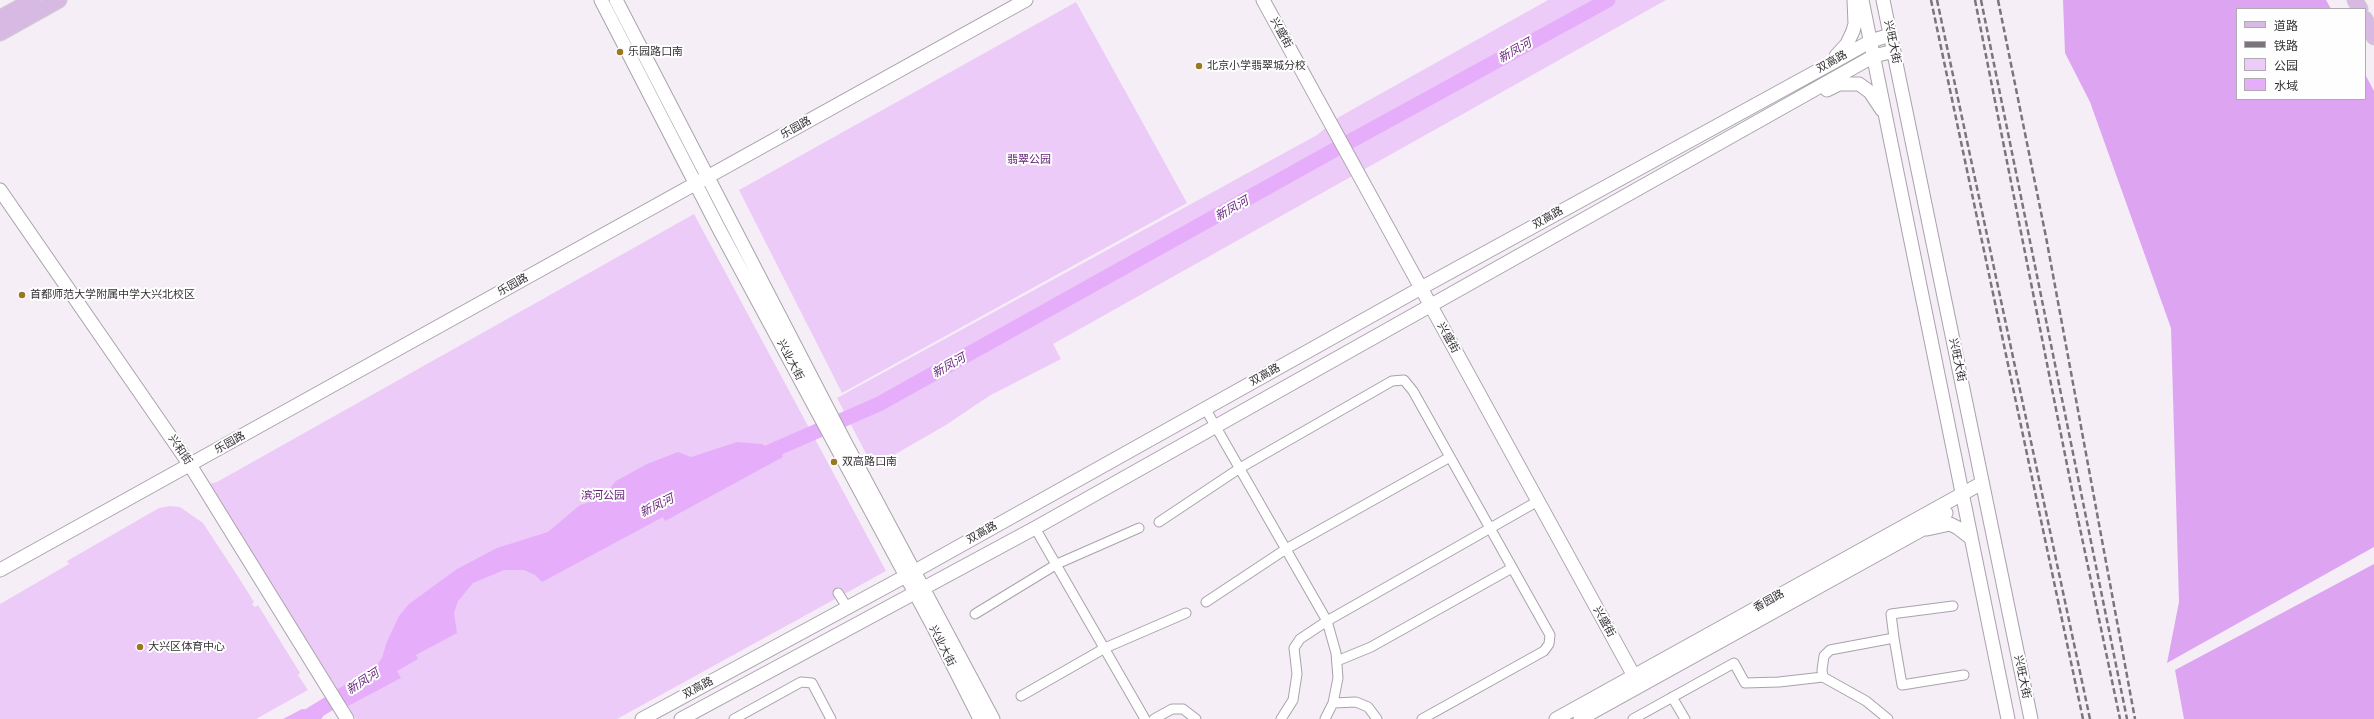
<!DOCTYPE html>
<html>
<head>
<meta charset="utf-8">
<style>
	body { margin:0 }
	#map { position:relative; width:2374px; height:719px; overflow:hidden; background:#f5eef7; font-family:"Fira Sans Condensed","Noto Sans SC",sans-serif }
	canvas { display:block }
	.legend { position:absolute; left:2236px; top:8px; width:130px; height:92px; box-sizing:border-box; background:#fefefe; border:1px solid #aeacae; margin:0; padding:5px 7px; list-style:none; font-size:12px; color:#353236 }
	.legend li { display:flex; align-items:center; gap:8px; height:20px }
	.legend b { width:20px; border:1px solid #aeacae }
</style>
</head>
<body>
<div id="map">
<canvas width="2374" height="719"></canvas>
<ul class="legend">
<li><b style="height:5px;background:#d8b9e3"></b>道路</li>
<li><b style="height:5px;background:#7a757b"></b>铁路</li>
<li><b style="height:11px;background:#edcbf9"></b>公园</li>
<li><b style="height:11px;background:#e6adfa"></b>水域</li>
</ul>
</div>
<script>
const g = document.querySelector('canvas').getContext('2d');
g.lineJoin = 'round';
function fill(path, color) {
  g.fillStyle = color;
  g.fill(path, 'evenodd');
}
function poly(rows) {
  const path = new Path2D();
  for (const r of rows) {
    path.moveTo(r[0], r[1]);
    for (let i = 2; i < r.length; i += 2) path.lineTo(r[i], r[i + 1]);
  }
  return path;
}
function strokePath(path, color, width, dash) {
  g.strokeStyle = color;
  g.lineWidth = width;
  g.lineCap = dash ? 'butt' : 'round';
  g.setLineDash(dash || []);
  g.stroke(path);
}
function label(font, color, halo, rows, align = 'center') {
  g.font = font + ' "Fira Sans Condensed","Noto Sans SC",sans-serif';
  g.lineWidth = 4;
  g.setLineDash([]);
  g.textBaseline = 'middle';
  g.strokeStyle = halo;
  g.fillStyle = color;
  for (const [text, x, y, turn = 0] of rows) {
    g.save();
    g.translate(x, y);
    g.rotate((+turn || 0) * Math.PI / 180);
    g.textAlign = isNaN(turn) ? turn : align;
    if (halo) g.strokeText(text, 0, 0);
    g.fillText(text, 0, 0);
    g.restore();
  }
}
const green = poly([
	[1548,0,1666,0,1053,344,1061,359,989,396,946,425,873,467,837,398,1317,135,1339,117],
	[1076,2,1187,203,842,393,739,190],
	[694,214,886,571,617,719,356,719,209,484,217,482],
	[170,506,180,507,203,523,239,578,254,602,252,604,255,607,258,605,300,673,298,675,308,690,256,719,0,719,0,604,69,564,67,561,159,508]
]);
const forest = poly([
	[2063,0,2326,0,2331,9,2237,9,2237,99,2365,99,2365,74,2374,91,2374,547,2167,663,2179,602,2171,328,2090,102,2065,53],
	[2374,564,2374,719,2184,719,2175,670]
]);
const water = poly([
	[737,442,762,444,770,449,777,446,783,457,665,521,663,517,542,582,535,575,524,570,504,570,473,583,458,601,454,613,457,633,416,655,418,659,397,671,401,678,348,706,339,692,361,680,374,669,382,658,386,644,399,616,409,604,457,569,497,548,548,532,580,505,605,498,607,492,616,481,647,464,678,452,691,457],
	[302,709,320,711,323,717,321,719,283,719]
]);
const river = poly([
	[760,456,879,404,1327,154,1608,0],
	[304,719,359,685]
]);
const street = poly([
	[1205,408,1327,621,1336,653,1338,678,1333,703,1325,719],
	[1159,522,1240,468,1392,381,1404,380,1413,391,1550,635,1549,644,1544,651,1422,719],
	[1035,528,1145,719],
	[838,593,847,607],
	[1206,602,1286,549,1450,457],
	[975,614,1057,564,1139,528],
	[1894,638,1902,685,1964,675],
	[1337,661,1371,647,1512,568],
	[1823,677,1822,670,1824,656,1830,650,1894,638,1891,614,1953,606],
	[1021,696,1105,648,1186,613],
	[1672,697,1685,719],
	[1333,703,1356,702,1368,707,1377,719],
	[734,719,801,682,812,683,831,719],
	[1154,719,1172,709,1183,709,1196,719],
	[1281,719,1293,700,1297,674,1294,648,1300,639,1327,621,1538,501],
	[1633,719,1734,663,1745,683,1779,682,1823,677,1866,701,1888,719]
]);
const secondary = poly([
	[601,0,719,229,934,628,980,719],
	[616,0,846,444,993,719],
	[1263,0,1634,676],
	[1862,0,2008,719],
	[1883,0,2031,719],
	[1836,56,1847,44,1853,31,1855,24,1854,0],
	[1827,90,1839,84,1859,84,1870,92,1882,110],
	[0,190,190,465,347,719],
	[1927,529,1950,524,1958,528,1971,538],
	[0,570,1026,0],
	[642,719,915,571,1421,288,1830,64,1871,41,1890,35],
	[681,719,1035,528,1874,56,1894,51],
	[1556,719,1982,483],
	[1580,719,1923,529,1946,513]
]);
const primary = poly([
	[2355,0,2360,9],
	[0,18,33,0],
	[2365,19,2374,37],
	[0,33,59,0]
]);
const rail = poly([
	[1931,0,2083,719],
	[1937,0,2090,719],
	[1975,0,2073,495,2120,719],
	[1981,0,2127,719],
	[1998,0,2046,237,2135,719]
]);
const markers = [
	[620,52,4,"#997822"],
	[1199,66,4,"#997822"],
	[22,295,4,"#997822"],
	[834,462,4,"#997822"],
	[140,647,4,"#997822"]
];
const streetNames = [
	["兴盛街",1281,33,61],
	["兴旺大街",1892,42,78],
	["双高路",1832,62,-29],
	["乐园路",796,128,-29],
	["双高路",1548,218,-29],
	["乐园路",513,285,-29],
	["兴盛街",1448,338,61],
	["兴业大街",790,360,62],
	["兴旺大街",1957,360,78],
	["双高路",1265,375,-29],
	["乐园路",230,443,-29],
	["兴和街",180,450,56],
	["双高路",982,533,-29],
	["香园路",1769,601,-29],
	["兴盛街",1604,622,61],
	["兴业大街",942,646,63],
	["兴旺大街",2022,677,78],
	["双高路",698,688,-28]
];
const poiNames = [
	["乐园路口南",628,52],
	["北京小学翡翠城分校",1207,66],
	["首都师范大学附属中学大兴北校区",30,295],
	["双高路口南",842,462],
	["大兴区体育中心",148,647]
];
const parkNames = [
	["翡翠公园",1029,160],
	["滨河公园",603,496]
];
const waterNames = [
	["新凤河",1515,51,-29],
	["新凤河",1232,209,-29],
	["新凤河",949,366,-29],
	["新凤河",657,506,-26],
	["新凤河",363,682,-33]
];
fill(green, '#edcbf9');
fill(forest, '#dda5f1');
fill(water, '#e6adfa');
strokePath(river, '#e6adfa', 15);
strokePath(street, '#a9a2ab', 11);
strokePath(secondary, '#a9a2ab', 15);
strokePath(primary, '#cfcecf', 17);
strokePath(street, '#fff', 9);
strokePath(secondary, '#fff', 13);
strokePath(primary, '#d8b9e3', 15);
strokePath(rail, '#7a757b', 2.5, [6, 3]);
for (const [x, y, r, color] of markers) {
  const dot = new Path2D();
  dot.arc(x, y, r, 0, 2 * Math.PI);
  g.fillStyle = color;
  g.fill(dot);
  strokePath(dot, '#fefefe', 1.5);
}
label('11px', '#353236', '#fefefe', streetNames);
label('11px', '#353236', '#fefefe', poiNames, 'left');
label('11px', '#601d75', '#fefefe', parkNames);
label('italic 12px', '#68257d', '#fefefe', waterNames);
</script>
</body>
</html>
